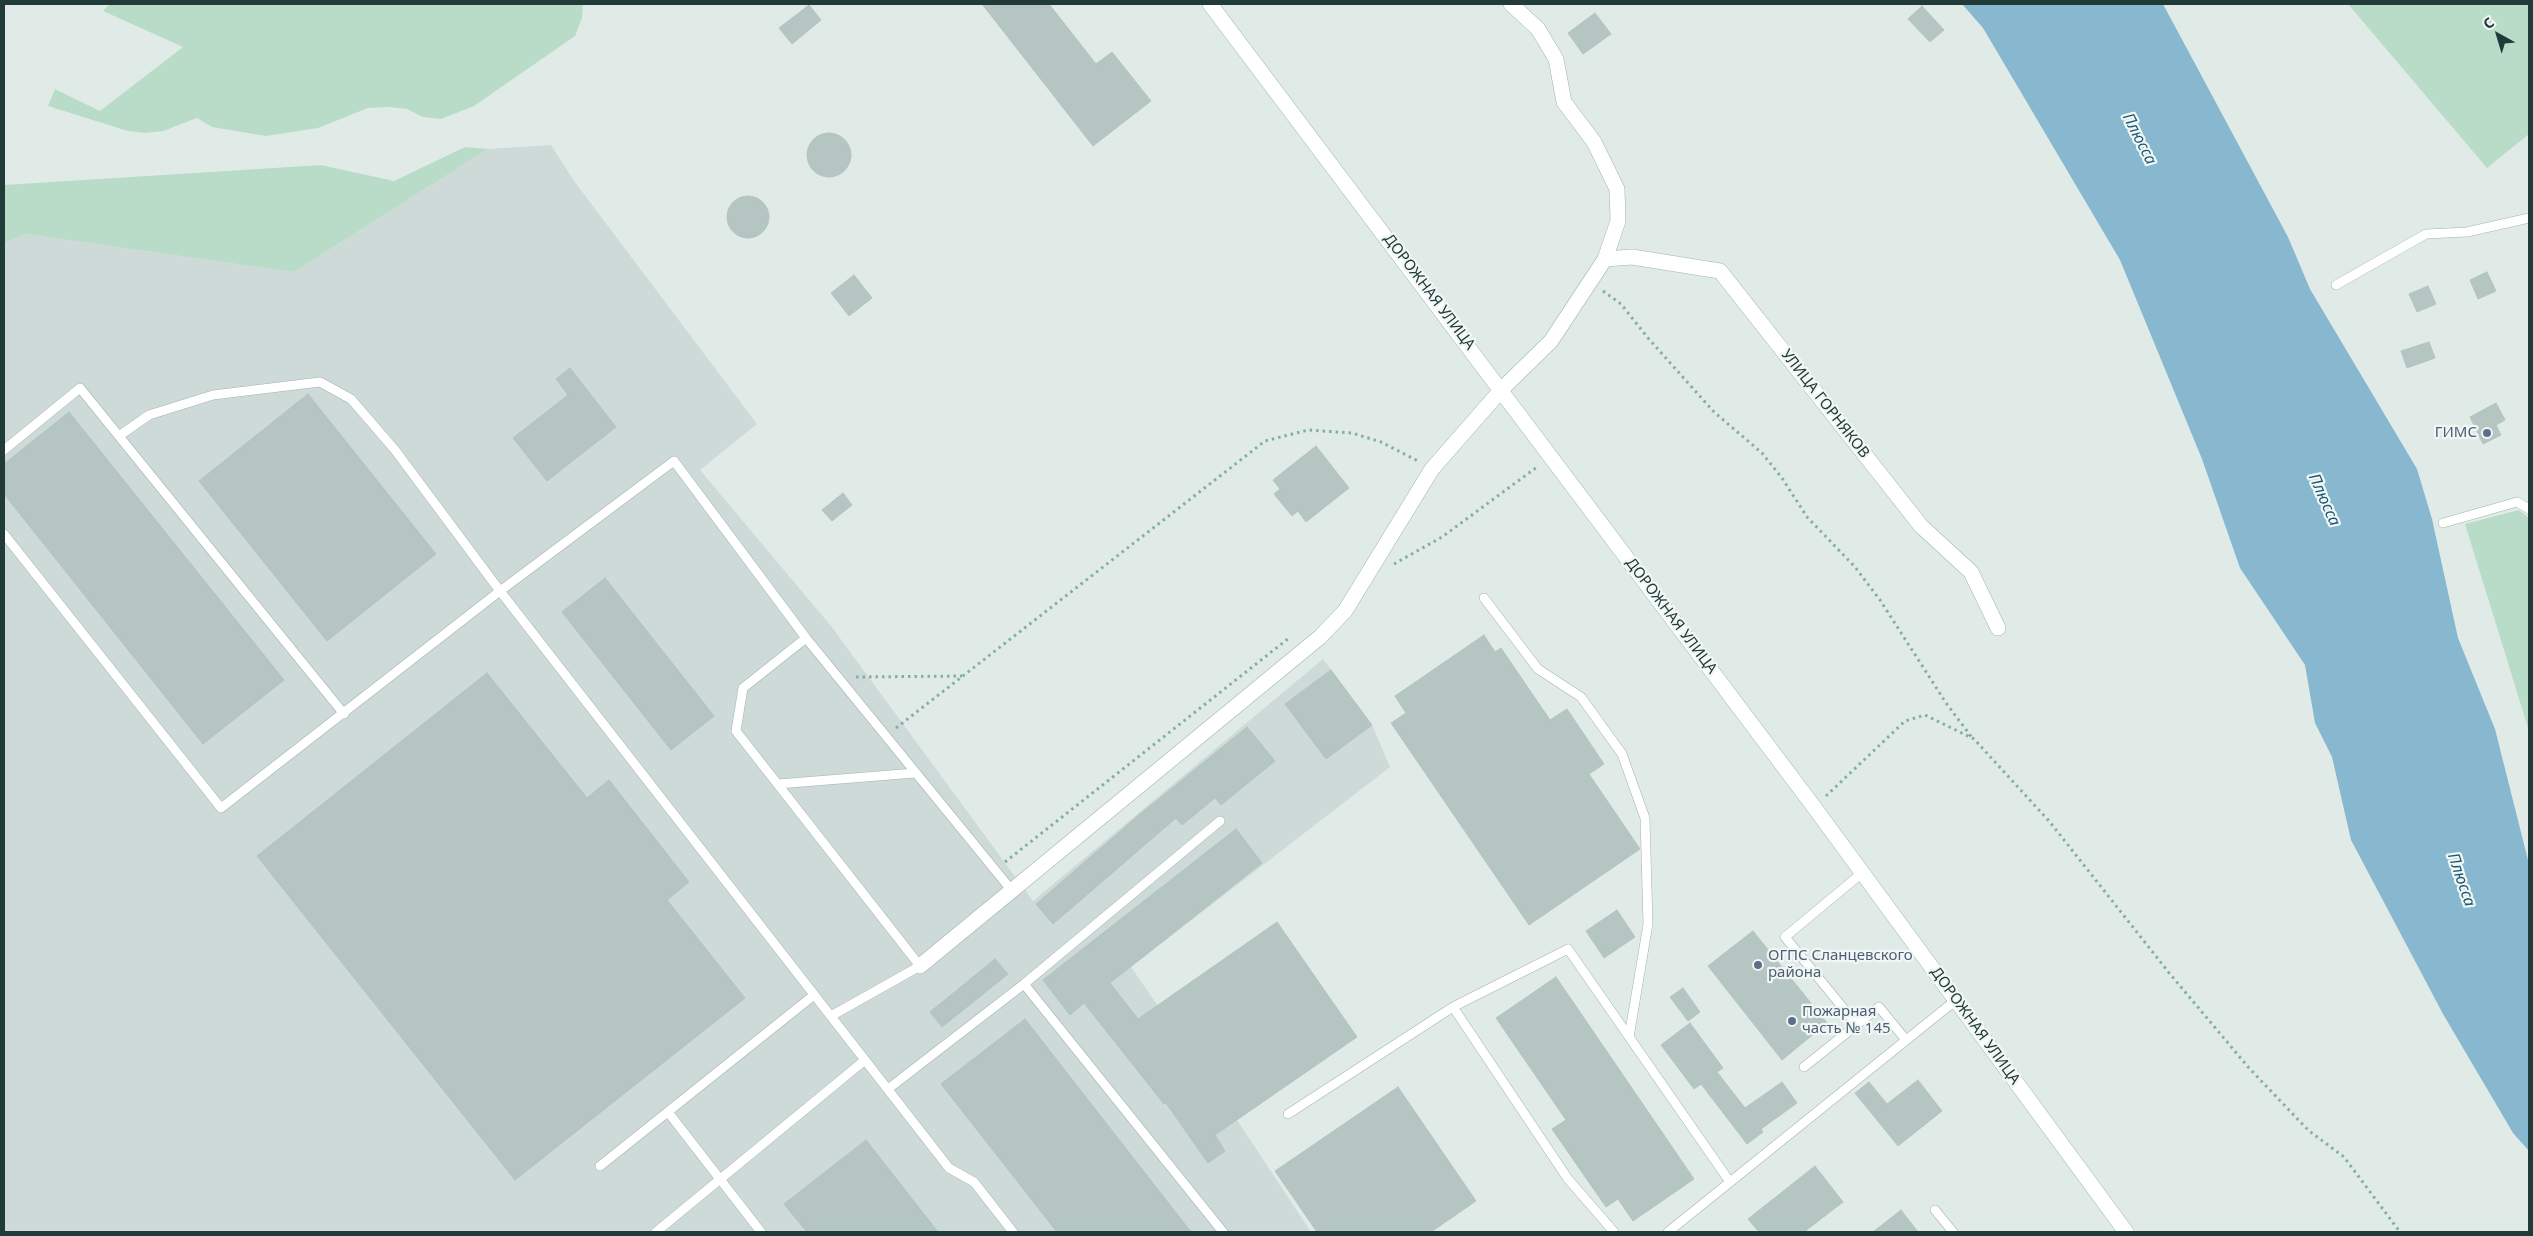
<!DOCTYPE html>
<html>
<head>
<meta charset="utf-8">
<style>
	body { margin:0 }
	#map { position:relative; width:2533px; height:1236px; overflow:hidden; background:#e0ebe8; font-family:"Noto Sans",sans-serif }
	canvas { display:block }
	.frame { position:absolute; inset:0; border:5px solid #213b38; pointer-events:none }
	.north { position:absolute; left:2473px; top:10px; width:50px; height:50px; -webkit-text-stroke:4px #f0f7f5; paint-order:stroke; rotate:321deg; font-size:14px; font-weight:700; line-height:20px; text-align:center; color:#213b38 }
	.north::after { content:''; display:block; margin:auto; width:18px; height:22px; background:#213b38; clip-path:polygon(50% 0,100% 100%,50% 72%,0 100%) }
</style>
</head>
<body>
<div id="map">
<canvas width="2533" height="1236"></canvas>
<div class="frame"></div>
<div class="north">С</div>
</div>
<script>
const g = document.querySelector('canvas').getContext('2d');
g.lineJoin = 'round';
function fill(path, color) {
  g.fillStyle = color;
  g.fill(path, 'evenodd');
}
function poly(rows) {
  const path = new Path2D();
  for (const r of rows) {
    if (r.length === 3) {
      path.moveTo(r[0] + r[2], r[1]);
      path.arc(r[0], r[1], r[2], 0, 2 * Math.PI);
      continue;
    }
    path.moveTo(r[0], r[1]);
    for (let i = 2; i < r.length; i += 2) path.lineTo(r[i], r[i + 1]);
  }
  return path;
}
function strokePath(path, color, width, dash) {
  g.strokeStyle = color;
  g.lineWidth = width;
  g.lineCap = dash ? 'butt' : 'round';
  g.setLineDash(dash || []);
  g.stroke(path);
}
function label(font, color, halo, rows, align = 'center') {
  g.font = font + ' "Noto Sans",sans-serif';
  g.lineWidth = 4.5;
  g.setLineDash([]);
  g.textBaseline = 'middle';
  g.strokeStyle = halo;
  g.fillStyle = color;
  for (const [text, x, y, turn = 0] of rows) {
    g.save();
    g.translate(x, y);
    g.rotate((+turn || 0) * Math.PI / 180);
    g.textAlign = isNaN(turn) ? turn : align;
    if (halo) g.strokeText(text, 0, 0);
    g.fillText(text, 0, 0);
    g.restore();
  }
}
const built = poly([
	[551,145,574,181,757,424,700,470,831,626,1033,901,1323,659,1372,725,1390,767,1131,967,1237,1120,1311,1232,4,1232,4,231,294,272,488,149]
]);
const green = poly([
	[110,4,583,4,582,18,575,36,474,106,441,119,423,117,407,109,389,107,368,108,318,128,266,136,212,127,197,118,163,131,146,133,128,131,48,106,55,89,100,111,183,47,103,11],
	[2348,4,2529,4,2529,134,2487,168],
	[465,147,488,149,294,272,25,234,4,243,4,185,321,165,394,181],
	[2519,510,2529,518,2529,731,2465,524]
]);
const water = poly([
	[1962,4,2163,4,2288,237,2310,289,2417,469,2432,519,2458,638,2495,729,2529,864,2529,1151,2513,1133,2443,1014,2351,840,2332,757,2315,723,2305,665,2240,568,2202,459,2120,260,1983,28]
]);
const building = poly([
	[982,4,1049,4,1096,64,1112,52,1151,101,1093,146,982,4],
	[809,5,821,20,792,44,779,28,809,5],
	[1922,6,1944,30,1930,42,1908,19,1922,6],
	[1595,13,1611,34,1583,54,1568,33,1595,13],
	[829,155,22],
	[748,217,21],
	[2487,272,2496,291,2478,299,2470,280,2487,272],
	[854,275,872,298,849,316,831,293,854,275],
	[2428,286,2436,304,2417,312,2409,294,2428,286],
	[2429,342,2435,358,2407,368,2401,351,2429,342],
	[570,368,616,427,547,481,513,438,568,395,556,379,570,368],
	[308,394,436,554,327,641,199,481,308,394],
	[2496,403,2505,420,2496,425,2501,435,2483,444,2470,417,2496,403],
	[69,412,284,680,203,744,4,494,4,464,69,412],
	[1316,446,1349,488,1306,522,1298,511,1292,516,1274,494,1280,489,1273,480,1316,446],
	[843,493,852,505,832,521,822,510,843,493],
	[605,578,714,716,671,750,562,612,605,578],
	[1484,635,1495,652,1501,648,1550,720,1567,709,1604,764,1589,774,1640,849,1529,925,1391,723,1406,713,1395,696,1484,635],
	[1331,670,1372,725,1326,759,1285,704,1331,670],
	[487,673,587,798,609,780,689,882,667,900,745,998,515,1180,257,856,487,673],
	[1247,727,1275,761,1221,805,1215,798,1182,825,1176,818,1053,924,1036,904,1139,815,1247,727],
	[1236,829,1262,863,1110,983,1138,1019,1277,922,1357,1037,1215,1135,1225,1151,1208,1163,1166,1103,1164,1104,1084,1003,1070,1015,1043,980,1236,829],
	[1617,910,1635,937,1604,958,1586,931,1617,910],
	[1753,931,1827,1023,1782,1060,1708,966,1753,931],
	[995,959,1008,974,942,1027,930,1012,995,959],
	[1556,977,1694,1179,1633,1221,1618,1199,1606,1207,1552,1129,1566,1120,1496,1018,1556,977],
	[1683,988,1700,1012,1688,1021,1670,997,1683,988],
	[1025,1019,1191,1232,1057,1232,941,1084,1025,1019],
	[1690,1023,1723,1068,1717,1072,1745,1108,1782,1082,1797,1103,1761,1129,1763,1132,1747,1144,1701,1084,1694,1089,1661,1045,1690,1023],
	[1918,1080,1942,1111,1898,1146,1855,1093,1869,1082,1887,1104,1918,1080],
	[1398,1087,1476,1201,1431,1232,1317,1232,1275,1171,1398,1087],
	[866,1140,938,1232,807,1232,784,1204,866,1140],
	[1815,1166,1843,1202,1804,1232,1759,1232,1748,1219,1815,1166],
	[1901,1210,1918,1232,1873,1232,1901,1210]
]);
const path = poly([
	[1603,291,1621,304,1648,338,1714,412,1762,453,1782,478,1807,517,1855,567,1880,600,1946,703,1973,739],
	[1394,564,1442,537,1537,467],
	[856,677,962,676],
	[896,728,1265,441,1308,430,1352,433,1381,442,1418,461],
	[1826,796,1905,721,1925,715,1974,739,2049,821,2170,974,2249,1068,2308,1130,2344,1157,2400,1232],
	[1005,862,1289,638]
]);
const lane = poly([
	[2336,285,2426,234,2467,232,2529,218],
	[119,436,149,415,213,395,320,382,351,399,395,450,500,591,949,1168,974,1182,1013,1232],
	[4,450,80,388,344,714],
	[2443,523,2517,502,2529,509],
	[4,534,221,808,500,591,674,461,806,638,1013,892],
	[1484,598,1538,669,1581,697,1622,754,1645,818,1648,924,1629,1037],
	[806,638,743,688,736,731,920,966,831,1016],
	[778,784,915,773],
	[1024,984,1223,1232],
	[1453,1007,1568,1179,1614,1232],
	[1857,1025,1785,937,1862,873],
	[1804,1067,1879,1007,1906,1040],
	[888,1089,1024,984,1220,821],
	[668,1112,761,1232],
	[1288,1114,1453,1007,1568,949,1730,1182],
	[600,1166,814,995],
	[1935,1210,1953,1232],
	[656,1232,865,1060],
	[1668,1232,1956,1000]
]);
const street = poly([
	[1605,259,1632,257,1720,271,1921,526,1971,572,1998,628],
	[920,966,1320,637,1345,611,1432,469,1502,389,1551,341,1605,259,1618,221,1617,189,1594,142,1564,102,1556,59,1538,29,1511,4]
]);
const secondary = poly([
	[1210,4,1814,807,2126,1232]
]);
const markers = [
	[2487,433,5,"#5c6f8a"],
	[1758,965,5,"#5c6f8a"],
	[1792,1021,5,"#5c6f8a"]
];
const streetNames = [
	["ДОРОЖНАЯ УЛИЦА",1429,292,53],
	["УЛИЦА ГОРНЯКОВ",1825,404,52],
	["ДОРОЖНАЯ УЛИЦА",1671,616,53],
	["ДОРОЖНАЯ УЛИЦА",1975,1026,54]
];
const serviceNames = [
	["ГИМС",2477,433,"right"],
	["ОГПС Сланцевского",1768,956],
	["района",1768,973],
	["Пожарная",1802,1012],
	["часть № 145",1802,1029]
];
const waterNames = [
	["Плюсса",2139,139,63],
	["Плюсса",2324,500,66],
	["Плюсса",2461,880,71]
];
fill(built, '#cedad7');
fill(green, '#b9dcc8');
fill(water, '#88b8cf');
fill(building, '#b5c5c1');
strokePath(building, '#b3c4c0', 1);
strokePath(lane, '#a3b3b0', 10);
strokePath(street, '#a3b3b0', 16);
strokePath(secondary, '#9fb6b2', 16);
strokePath(path, '#81aea8', 3, [2.5, 4]);
strokePath(lane, '#fff', 9);
strokePath(street, '#fff', 15);
strokePath(secondary, '#fff', 15);
for (const [x, y, r, color] of markers) {
  const dot = new Path2D();
  dot.arc(x, y, r, 0, 2 * Math.PI);
  g.fillStyle = color;
  g.fill(dot);
  strokePath(dot, '#f0f7f5', 2);
}
label('15px', '#213b38', '#f0f7f5', streetNames);
label('15px', '#4e5e75', '#f0f7f5', serviceNames, 'left');
label('italic 16px', '#1d5775', '#f0f7f5', waterNames);
</script>
</body>
</html>
